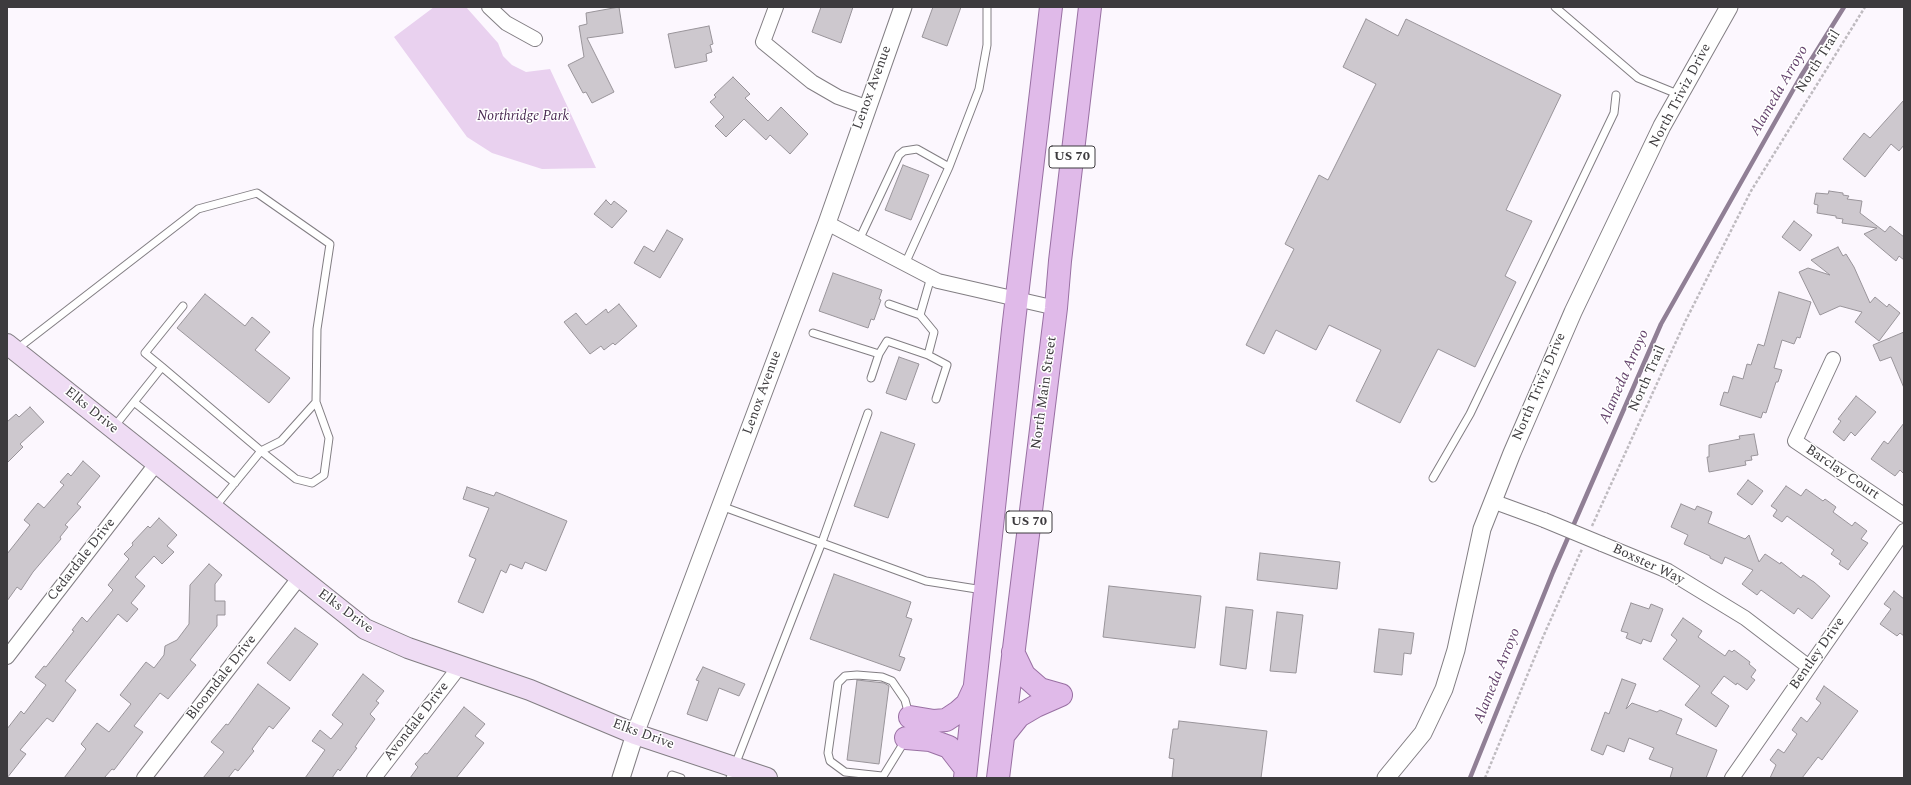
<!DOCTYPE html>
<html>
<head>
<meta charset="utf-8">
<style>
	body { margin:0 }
	#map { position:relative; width:1911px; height:785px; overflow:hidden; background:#fcf7fe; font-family:Spectral,serif }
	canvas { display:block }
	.frame { position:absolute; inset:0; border:8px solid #3d3b3e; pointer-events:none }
</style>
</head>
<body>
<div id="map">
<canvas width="1911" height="785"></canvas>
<div class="frame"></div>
</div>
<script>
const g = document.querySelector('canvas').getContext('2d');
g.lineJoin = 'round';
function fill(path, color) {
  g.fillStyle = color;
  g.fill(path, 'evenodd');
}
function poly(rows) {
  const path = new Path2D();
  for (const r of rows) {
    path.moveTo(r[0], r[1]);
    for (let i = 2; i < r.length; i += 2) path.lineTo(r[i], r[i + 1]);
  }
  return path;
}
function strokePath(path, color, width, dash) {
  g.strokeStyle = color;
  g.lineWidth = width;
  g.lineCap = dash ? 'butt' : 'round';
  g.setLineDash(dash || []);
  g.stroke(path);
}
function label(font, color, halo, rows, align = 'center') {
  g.font = font + ' Spectral,serif';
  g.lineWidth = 3;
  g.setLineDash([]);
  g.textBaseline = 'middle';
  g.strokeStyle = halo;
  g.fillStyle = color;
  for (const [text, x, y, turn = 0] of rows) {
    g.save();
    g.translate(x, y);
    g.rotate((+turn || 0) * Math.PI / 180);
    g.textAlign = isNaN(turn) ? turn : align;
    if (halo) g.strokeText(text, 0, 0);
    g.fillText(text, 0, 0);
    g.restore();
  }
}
const green = poly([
	[434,7,466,7,498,43,503,56,512,65,526,72,550,69,596,168,542,169,492,153,467,137,394,37]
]);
const stream = poly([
	[1470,778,1553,572,1661,324,1801,76,1844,7]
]);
const building = poly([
	[619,7,623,33,587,38,614,92,592,103,586,92,583,93,568,65,584,57,579,26,587,24,586,13,619,7],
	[821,7,853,7,841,43,812,32,821,7],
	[933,7,961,7,947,46,922,37,933,7],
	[1366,19,1398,36,1406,19,1561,95,1506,210,1532,221,1505,276,1516,282,1475,367,1438,349,1400,423,1356,401,1381,350,1329,325,1316,350,1276,330,1264,354,1246,345,1294,249,1285,244,1319,175,1328,180,1376,84,1343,67,1366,19],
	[709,26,713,44,710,45,712,52,706,54,707,61,675,68,668,34,709,26],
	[733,77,750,94,745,98,768,121,781,107,808,134,790,154,770,135,766,140,744,119,726,137,715,126,724,117,710,102,716,97,714,95,733,77],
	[1904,100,1904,145,1899,151,1891,144,1865,177,1843,159,1864,133,1870,138,1904,100],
	[903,165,929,175,911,220,885,210,903,165],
	[1829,191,1843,193,1843,195,1849,196,1847,199,1862,201,1860,213,1885,232,1890,226,1904,237,1904,260,1899,256,1896,261,1864,234,1877,228,1842,223,1843,219,1836,218,1836,216,1817,213,1818,205,1814,204,1816,193,1828,194,1829,191],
	[606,200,611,205,614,201,627,211,612,228,594,214,606,200],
	[1794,221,1812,235,1800,251,1782,237,1794,221],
	[667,230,683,239,660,278,634,263,644,246,654,252,667,230],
	[1838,247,1843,256,1846,254,1854,267,1870,303,1875,297,1887,307,1889,304,1900,313,1879,341,1855,322,1862,312,1840,306,1820,315,1799,272,1808,268,1830,275,1811,260,1838,247],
	[833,273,882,290,879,299,881,300,874,320,871,319,868,328,819,311,833,273],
	[1779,292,1811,302,1800,338,1797,337,1794,344,1782,340,1774,368,1782,370,1778,382,1776,382,1766,413,1763,412,1761,418,1720,405,1724,392,1728,393,1733,376,1743,379,1747,364,1751,365,1758,344,1764,346,1779,292],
	[205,294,245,326,252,317,270,332,255,350,290,378,269,403,177,328,205,294],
	[619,304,637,326,615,345,613,343,604,350,601,346,590,354,564,322,576,313,586,325,606,309,608,313,619,304],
	[1904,332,1904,388,1891,357,1880,361,1873,345,1904,332],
	[899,357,919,364,906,400,886,393,899,357],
	[1856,396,1876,412,1855,436,1851,432,1844,441,1833,432,1841,421,1838,419,1856,396],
	[30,407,44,422,20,444,23,447,7,463,7,422,16,414,19,417,30,407],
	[1904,423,1904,474,1900,470,1895,476,1871,459,1884,441,1888,444,1904,423],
	[881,432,915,444,888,518,854,506,881,432],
	[1754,434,1758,455,1751,456,1752,460,1745,461,1746,465,1709,472,1707,457,1709,457,1709,445,1740,439,1739,436,1754,434],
	[83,461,100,476,77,504,81,507,65,525,68,527,60,537,61,539,33,572,21,590,17,587,7,601,7,554,30,525,24,520,38,503,44,508,64,485,60,482,68,473,71,476,83,461],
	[1748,480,1763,491,1752,505,1737,494,1748,480],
	[1786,486,1801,496,1806,489,1823,501,1825,499,1836,507,1833,512,1852,526,1855,522,1867,531,1861,539,1868,543,1848,570,1839,564,1841,561,1831,554,1834,550,1787,516,1782,522,1773,516,1777,510,1771,506,1786,486],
	[467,487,494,496,496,492,567,521,546,571,525,562,522,569,510,564,506,573,501,570,483,613,458,602,476,559,469,556,489,508,463,499,467,487],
	[1681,504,1695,510,1697,506,1712,512,1708,523,1745,539,1749,535,1759,562,1765,554,1780,564,1781,562,1801,578,1803,575,1814,582,1830,596,1812,619,1798,608,1794,614,1761,590,1757,595,1742,584,1753,570,1725,557,1722,564,1710,558,1710,556,1684,544,1688,535,1671,527,1681,504],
	[159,518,177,535,167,546,174,552,162,564,154,556,135,577,145,586,131,603,138,609,127,622,118,614,65,681,76,690,53,722,47,718,20,750,26,754,7,778,7,729,21,711,24,714,46,685,35,677,44,666,46,667,74,631,72,630,82,617,87,622,113,590,108,585,129,559,124,554,133,545,132,543,148,526,150,528,159,518],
	[1260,553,1340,562,1337,589,1257,580,1260,553],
	[209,564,222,575,215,584,215,601,225,601,225,615,217,615,217,626,190,660,196,665,168,699,160,693,134,726,143,732,114,770,112,769,104,778,64,778,86,749,81,744,97,723,109,732,131,704,120,695,146,662,154,668,164,655,165,646,177,640,189,624,190,585,209,564],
	[834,574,911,602,906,617,912,619,899,656,905,658,900,671,810,639,834,574],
	[1109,586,1201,596,1195,648,1103,637,1109,586],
	[1894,591,1904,599,1904,636,1900,633,1897,636,1880,624,1891,609,1884,604,1894,591],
	[1631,603,1649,609,1651,604,1663,609,1651,642,1643,639,1641,644,1626,638,1628,633,1621,631,1631,603],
	[1226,607,1253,610,1246,669,1220,665,1226,607],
	[1277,612,1303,615,1296,673,1270,671,1277,612],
	[1683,618,1702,631,1698,637,1725,656,1729,650,1732,652,1734,650,1750,662,1749,664,1756,670,1751,677,1755,680,1747,690,1737,683,1736,685,1724,676,1711,693,1729,706,1716,727,1685,705,1700,686,1663,659,1677,640,1671,635,1683,618],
	[295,628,318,644,290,681,267,663,295,628],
	[1379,629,1414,633,1411,654,1404,653,1402,675,1374,672,1379,629],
	[703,667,745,684,739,696,719,688,707,721,687,714,699,681,696,680,703,667],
	[363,674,384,691,376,701,379,703,370,714,375,719,359,741,355,747,357,748,340,771,338,769,332,778,305,778,325,750,312,741,320,730,331,739,343,724,332,715,363,674],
	[1622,679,1636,684,1626,709,1632,703,1657,712,1660,710,1682,719,1676,734,1717,750,1706,778,1670,778,1673,768,1649,759,1654,748,1629,738,1624,752,1607,745,1603,755,1591,750,1605,712,1609,714,1622,679],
	[857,680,884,683,889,686,879,764,847,760,857,680],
	[258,684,290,708,273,729,269,726,252,749,254,751,238,771,235,769,228,778,203,778,224,752,211,742,226,724,228,725,258,684],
	[1824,686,1858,711,1822,760,1818,757,1802,778,1770,778,1776,765,1770,760,1778,749,1784,753,1797,734,1792,730,1801,717,1807,722,1821,703,1816,699,1824,686],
	[464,707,485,724,475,736,484,743,456,778,410,778,418,767,415,764,425,753,427,754,464,707],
	[1179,721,1267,731,1261,778,1172,778,1174,759,1169,758,1173,729,1178,729,1179,721]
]);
const path = poly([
	[1592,526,1685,322,1751,191,1865,7],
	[1485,778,1543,637,1582,549]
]);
const service = poly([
	[1555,7,1638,78,1680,95],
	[859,240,899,155,904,151,917,149,949,167],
	[905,264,949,167,979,89,987,45,987,7],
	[889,304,920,315],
	[813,333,879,354,887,341,928,355,934,332,920,315,931,277],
	[17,349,198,209,257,193,330,244,317,329,316,402,281,441,261,451,296,479,312,483,324,475,329,438,316,402],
	[928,355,947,365,936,399],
	[162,367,145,353,183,306],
	[871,378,879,354],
	[134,402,235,483],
	[114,427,162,367,261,451,215,507],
	[1433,478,1470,414,1614,113,1616,95],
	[721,506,926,581,983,590],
	[882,776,845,772,830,761,828,753,838,683,845,676,857,675,882,677,892,681,905,700,909,715],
	[671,778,672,775,681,778],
	[730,778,822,542,868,413],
	[882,778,906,739]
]);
const minor = poly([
	[489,7,506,23,535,39],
	[776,7,763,42,812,82,838,97,866,107],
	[827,223,938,281,1056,308],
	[1833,359,1795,441,1904,515],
	[1492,501,1544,520],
	[1602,544,1668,571,1745,618,1809,667],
	[7,657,156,464],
	[144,778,299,578],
	[374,778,460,666],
	[1732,778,1904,531]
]);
const tertiary = poly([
	[621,778,635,734,827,223,903,7],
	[1386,778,1423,733,1444,689,1456,650,1482,529,1512,453,1573,312,1662,126,1729,7]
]);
const secondary = poly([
	[7,344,365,629,408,648,530,690,635,734,767,778]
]);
const primary = poly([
	[1013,652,1024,675,1040,689,1061,695],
	[910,717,934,721,946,720,958,712,967,704,974,689],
	[1003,736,1019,716,1036,706,1061,695],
	[906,738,930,740,949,747,966,769],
	[965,778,1013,330,1051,7],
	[998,778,1056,308,1060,261,1090,7]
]);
const minorBridge = poly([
	[1544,520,1602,544]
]);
const shields = [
	[1072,157,46],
	[1029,522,46]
];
const shieldNames = [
	["US 70",1072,157],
	["US 70",1029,522]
];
const streetNames = [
	["North Trail",1819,62,-58],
	["Lenox Avenue",873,88,-70],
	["North Triviz Drive",1681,96,-62],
	["North Trail",1648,379,-66],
	["North Triviz Drive",1540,387,-67],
	["Lenox Avenue",763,393,-70],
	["North Main Street",1045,393,-82],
	["Elks Drive",91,411,39],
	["Barclay Court",1842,473,34],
	["Cedardale Drive",82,560,-52],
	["Boxster Way",1648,565,25],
	["Elks Drive",345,612,36],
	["Bentley Drive",1818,654,-55],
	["Bloomdale Drive",222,678,-52],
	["Avondale Drive",417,722,-52],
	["Elks Drive",643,735,20]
];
const parkNames = [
	["Northridge Park",523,117]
];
const waterNames = [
	["Alameda Arroyo",1780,91,-60],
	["Alameda Arroyo",1625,377,-66],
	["Alameda Arroyo",1498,676,-68]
];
fill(green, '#e9d1ef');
strokePath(stream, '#907f95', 4.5);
fill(building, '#cdc8ce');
strokePath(building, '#99949a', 1);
strokePath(service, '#827e83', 9);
strokePath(minor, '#827e83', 16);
strokePath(tertiary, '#827e83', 19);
strokePath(secondary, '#827e83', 22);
strokePath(primary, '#9970a3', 24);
strokePath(path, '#bfbbc0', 2.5, [3, 2]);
strokePath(service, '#fff', 7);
strokePath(minor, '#fff', 14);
strokePath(tertiary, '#fff', 17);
strokePath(secondary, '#efdcf4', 20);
strokePath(primary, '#e0bae9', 22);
strokePath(minorBridge, '#827e83', 16, []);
strokePath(minorBridge, '#fff', 14);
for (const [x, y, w] of shields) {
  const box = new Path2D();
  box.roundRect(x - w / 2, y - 11, w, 22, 3);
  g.fillStyle = '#fff';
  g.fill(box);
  strokePath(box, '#3d3b3e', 1);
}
label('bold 13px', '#3d3b3e', null, shieldNames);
label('14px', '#3d3b3e', '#fff', streetNames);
label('italic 14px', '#4b2a53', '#fff', parkNames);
label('italic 15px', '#63416b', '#fff', waterNames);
</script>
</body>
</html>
